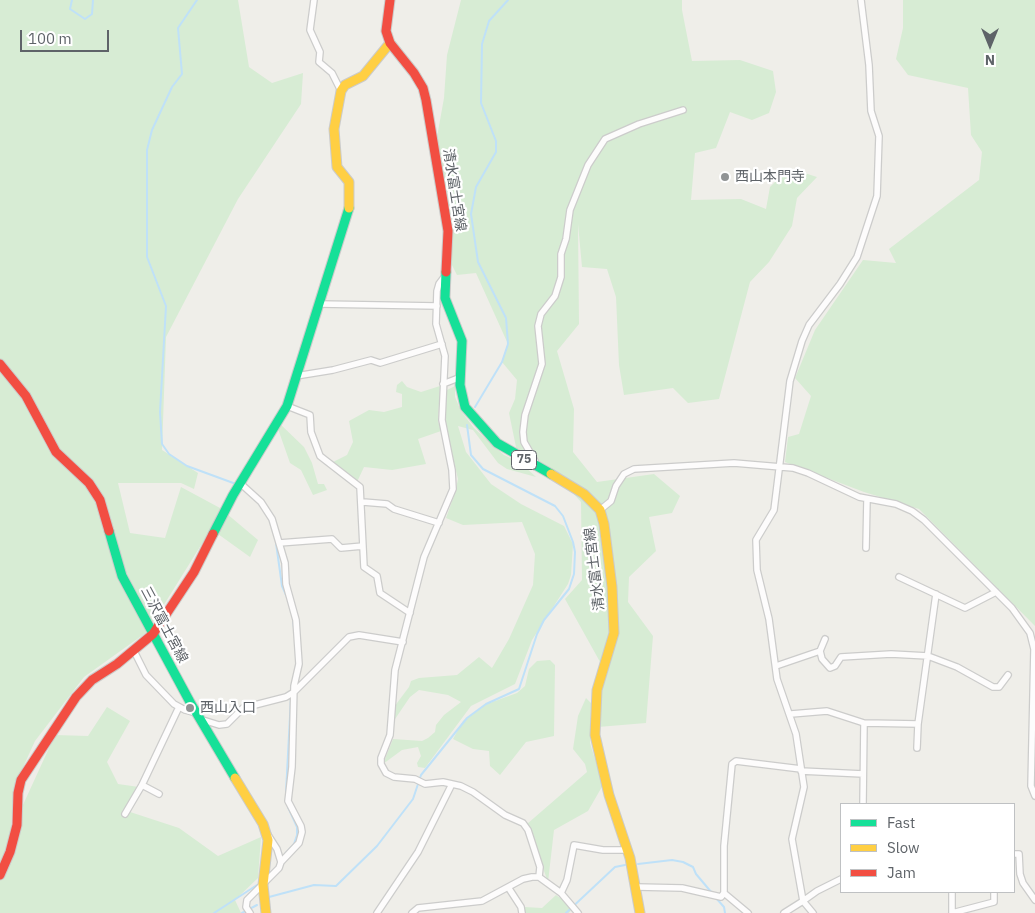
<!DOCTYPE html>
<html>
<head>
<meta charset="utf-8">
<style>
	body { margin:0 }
	#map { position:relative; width:1035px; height:913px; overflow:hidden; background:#efeee9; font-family:"IBM Plex Sans",sans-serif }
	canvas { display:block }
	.legend { position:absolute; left:840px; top:803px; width:175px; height:90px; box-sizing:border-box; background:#fff; border:1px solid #bfc1c3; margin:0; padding:6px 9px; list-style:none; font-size:15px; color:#5e6368 }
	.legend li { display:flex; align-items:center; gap:10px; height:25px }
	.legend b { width:25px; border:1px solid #bfc1c3 }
	.north { position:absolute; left:965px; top:20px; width:50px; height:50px; -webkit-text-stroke:4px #fff; paint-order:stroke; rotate:180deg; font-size:14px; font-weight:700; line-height:20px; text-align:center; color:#5e6368 }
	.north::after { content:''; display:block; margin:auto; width:18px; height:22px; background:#5e6368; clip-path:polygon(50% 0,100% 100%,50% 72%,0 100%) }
	.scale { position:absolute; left:20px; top:30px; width:89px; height:22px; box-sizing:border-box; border:2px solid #5e6368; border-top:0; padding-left:6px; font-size:15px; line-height:18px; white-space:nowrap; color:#5e6368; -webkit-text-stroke:4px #fff; paint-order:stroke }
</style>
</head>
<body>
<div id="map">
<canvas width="1035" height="913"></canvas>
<ul class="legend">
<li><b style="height:6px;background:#16e098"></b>Fast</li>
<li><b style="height:6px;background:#ffcf43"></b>Slow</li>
<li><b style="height:6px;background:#f24e42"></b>Jam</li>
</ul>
<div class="north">N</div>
<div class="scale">100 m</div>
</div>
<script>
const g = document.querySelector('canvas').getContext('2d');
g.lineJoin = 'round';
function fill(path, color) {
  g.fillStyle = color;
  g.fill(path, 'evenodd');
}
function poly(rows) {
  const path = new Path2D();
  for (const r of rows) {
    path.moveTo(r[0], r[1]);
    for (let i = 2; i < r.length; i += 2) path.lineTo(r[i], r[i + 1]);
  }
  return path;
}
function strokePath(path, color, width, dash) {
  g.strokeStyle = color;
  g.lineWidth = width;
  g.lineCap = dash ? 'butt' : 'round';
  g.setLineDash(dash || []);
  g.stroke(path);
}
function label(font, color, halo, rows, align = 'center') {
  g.font = font + ' "IBM Plex Sans","Noto Sans JP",sans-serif';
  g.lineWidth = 4.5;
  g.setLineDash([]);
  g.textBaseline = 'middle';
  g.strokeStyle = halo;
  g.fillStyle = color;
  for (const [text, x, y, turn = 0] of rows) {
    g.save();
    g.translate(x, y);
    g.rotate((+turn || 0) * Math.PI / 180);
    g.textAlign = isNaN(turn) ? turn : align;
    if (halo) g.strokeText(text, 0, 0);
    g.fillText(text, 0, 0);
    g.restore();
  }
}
const green = poly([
	[0,0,238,0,249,67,272,83,303,73,301,104,238,199,166,337,162,450,198,473,194,489,181,483,118,483,130,533,165,538,181,487,220,508,258,540,250,557,211,529,147,632,84,677,35,741,14,787,11,825,17,830,22,807,55,735,88,736,107,707,130,721,107,762,118,784,139,787,124,810,179,828,218,856,261,837,258,878,235,900,241,913,0,913],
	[461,0,682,0,682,10,692,61,740,60,773,71,776,92,769,113,752,120,730,112,716,148,695,153,691,200,741,199,766,209,770,187,789,168,817,177,797,198,792,226,769,262,750,282,719,399,688,403,673,388,624,395,619,365,616,297,607,269,582,267,578,224,579,324,557,351,574,409,573,452,597,482,654,474,680,496,672,513,649,517,656,551,629,577,628,602,653,636,646,723,598,727,604,669,565,599,582,580,581,502,550,468,517,452,509,413,515,399,517,380,502,362,508,344,476,273,457,275,450,261,453,227,437,137,444,98,447,55],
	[903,0,1035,0,1035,626,919,509,864,492,785,462,788,437,799,434,811,396,795,378,815,330,863,260,896,263,889,249,979,180,982,152,971,135,968,88,908,75,896,59,903,28],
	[402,381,407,387,421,392,440,386,438,421,441,431,418,439,426,464,392,470,364,467,357,482,333,462,347,455,353,442,349,421,369,410,384,412,402,407,402,394,396,392,397,385],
	[455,386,455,397,461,411,474,428,504,455,521,463,536,477,507,469,498,463,473,430,458,426,466,452,491,484,521,504,564,526,573,544,571,575,568,584,532,640,515,684,471,706,425,768,418,767,417,763,421,756,418,747,402,750,383,764,393,739,422,741,428,738,435,732,436,725,444,715,461,702,448,695,419,690,410,697,393,722,394,707,409,687,411,681,419,678,457,675,479,657,492,668,509,639,533,585,535,554,522,522,463,525,446,518,455,493,458,479,446,428,444,404,447,390],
	[278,422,304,447,312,463,318,484,324,484,327,490,313,495,301,470,290,463,277,426],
	[550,660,555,665,554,736,526,742,500,775,490,766,489,751,473,749,453,739,463,721,484,705,517,693,525,686,529,669,537,661],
	[586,698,591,703,590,743,603,785,588,811,554,830,548,882,527,824,587,772,585,764,573,749,578,716],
	[556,895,573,907,569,913,523,913,524,907,542,908]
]);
const stream = poly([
	[72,0,70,9,85,19,92,14,93,0],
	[197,0,178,28,182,74,172,87,152,130,147,150,147,257,166,306,160,412,162,444,169,454,187,466,236,484],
	[475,407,502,362,508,344,506,318,478,262,471,214,476,187,496,152,496,141,481,103,482,44,489,21,508,0],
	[276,543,282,586,287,597],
	[293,618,294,629],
	[286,792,291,697],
	[285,854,294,844,297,835,297,827,288,807],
	[638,864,672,860,683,862,693,867,696,874,712,893],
	[269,897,314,885,336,886,377,846,413,799,421,775,467,718,486,704,519,689,537,634,544,620,569,589,574,574,575,552,573,542,563,516,555,506,483,469,471,455,467,425],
	[716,898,724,907,725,913],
	[214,913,257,885],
	[242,913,257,905],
	[566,913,615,867,625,865]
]);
const street = poly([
	[314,0,310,30,320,52,319,62,332,73,341,91],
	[445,276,439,284,437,291,436,324,445,356,442,420,452,470,453,489,424,557,395,670,390,735,381,758,381,764,386,773,394,777,415,779,425,784,443,782,461,786,473,792,505,815,523,823,528,830,540,867,539,877],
	[319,304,437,306],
	[296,376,333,370,371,360,380,363,442,344],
	[443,384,461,377],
	[287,406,310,415,311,432,320,456,360,487,364,567,377,576,380,593,410,613],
	[536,467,535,461,524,442,523,432,525,415,542,364,538,326,541,314,555,296,561,277,561,254,566,239,570,210,588,165,605,139,639,124,683,110],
	[240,483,261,502,272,519,285,563,286,584,296,620,299,664,294,686,292,767,288,801,301,826,302,832,299,843,281,862],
	[363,502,387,504,394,509,439,523],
	[600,510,611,501,616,486,624,474,634,469,734,463,793,468,808,473,859,497,896,504,912,511,924,520,1012,608,1030,633,1034,649,1031,786,1035,796],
	[279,543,332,539,341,548,363,546],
	[866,548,867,499],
	[899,577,965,608,996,592],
	[133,649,146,675,174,704,185,710,196,713],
	[820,651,822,659,830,668,835,666,841,657,891,654,928,656,957,667,993,687,999,687,1008,675],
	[776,666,820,651,825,639],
	[791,714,827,711,864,723,918,724],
	[203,720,219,725,227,724,243,708,286,697,294,692,349,637,359,635,403,642],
	[917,748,918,724,936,594],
	[801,771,863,774],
	[142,785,159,794],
	[863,804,864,723],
	[125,814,142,785,179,707],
	[1014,854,1019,854,1020,874,1023,883,1035,900],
	[508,887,521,907,522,913],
	[637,887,682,888,721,897,724,893,748,913],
	[952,892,952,913],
	[561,893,567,880,574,845,603,850,628,850],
	[724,893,724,846,732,764,736,761,801,769],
	[250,913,246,907,247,900,279,868,281,862,277,849,268,835],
	[377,913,418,852,452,784],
	[412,913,418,908,482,901,523,879,532,877,539,877,561,893,578,913],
	[784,913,803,901,792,839,804,787,796,734,777,679,769,619,757,570,756,540,774,510,790,381,802,341,809,325,840,284,857,257,877,196,879,136,871,111,869,65,861,0],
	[813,913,803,901,817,891,841,879],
	[952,913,994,902,994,892]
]);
const fast = poly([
	[446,272,445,298,462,341,460,385,465,407,497,443,551,474],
	[109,531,122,576,190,702,235,778],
	[213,534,233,495,287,406,349,208]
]);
const slow = poly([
	[349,208,349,182,337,167,334,129,341,91,345,85,363,76,390,43],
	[551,474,584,494,600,510,604,524,612,587,614,633,597,690,595,735,609,795,630,858,640,913],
	[235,778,263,824,268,840,263,885,266,913]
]);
const jam = poly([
	[390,0,386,31,390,43,414,73,423,88,426,100,448,231,446,272],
	[0,364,26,396,56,452,89,483,100,500,109,531],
	[0,875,10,852,17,825,18,793,21,780,76,697,92,680,117,664,153,634,194,572,213,534]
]);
const markers = [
	[725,177,5,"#919495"],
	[190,708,5,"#919495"]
];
const shields = [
	[524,460,25]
];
const shieldNames = [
	["75",524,460]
];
const poiNames = [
	["西山本門寺",735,177],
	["西山入口",200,708]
];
const streetNames = [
	["清水富士宮線",454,190,81],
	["清水富士宮線",595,569,-97],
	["三沢富士宮線",164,625,62]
];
fill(green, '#d7ecd4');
strokePath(stream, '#bfe1f8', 2);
strokePath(street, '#cccccb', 8);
strokePath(fast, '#cbcbca', 11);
strokePath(slow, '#cbcbca', 11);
strokePath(jam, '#cbcbca', 11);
strokePath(street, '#fdfcfc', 5.5);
strokePath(fast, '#16e098', 9);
strokePath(slow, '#ffcf43', 9);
strokePath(jam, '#f24e42', 9);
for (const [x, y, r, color] of markers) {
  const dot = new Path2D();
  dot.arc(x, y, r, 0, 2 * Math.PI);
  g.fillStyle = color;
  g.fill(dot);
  strokePath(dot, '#fff', 2);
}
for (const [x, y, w] of shields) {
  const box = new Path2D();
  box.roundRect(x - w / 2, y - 9.5, w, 19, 4);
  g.fillStyle = '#fff';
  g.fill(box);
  strokePath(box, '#5e6368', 1);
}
label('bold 12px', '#5e6368', null, shieldNames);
label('14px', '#5e6368', '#fff', poiNames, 'left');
label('14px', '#5e6368', '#fff', streetNames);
</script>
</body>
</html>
